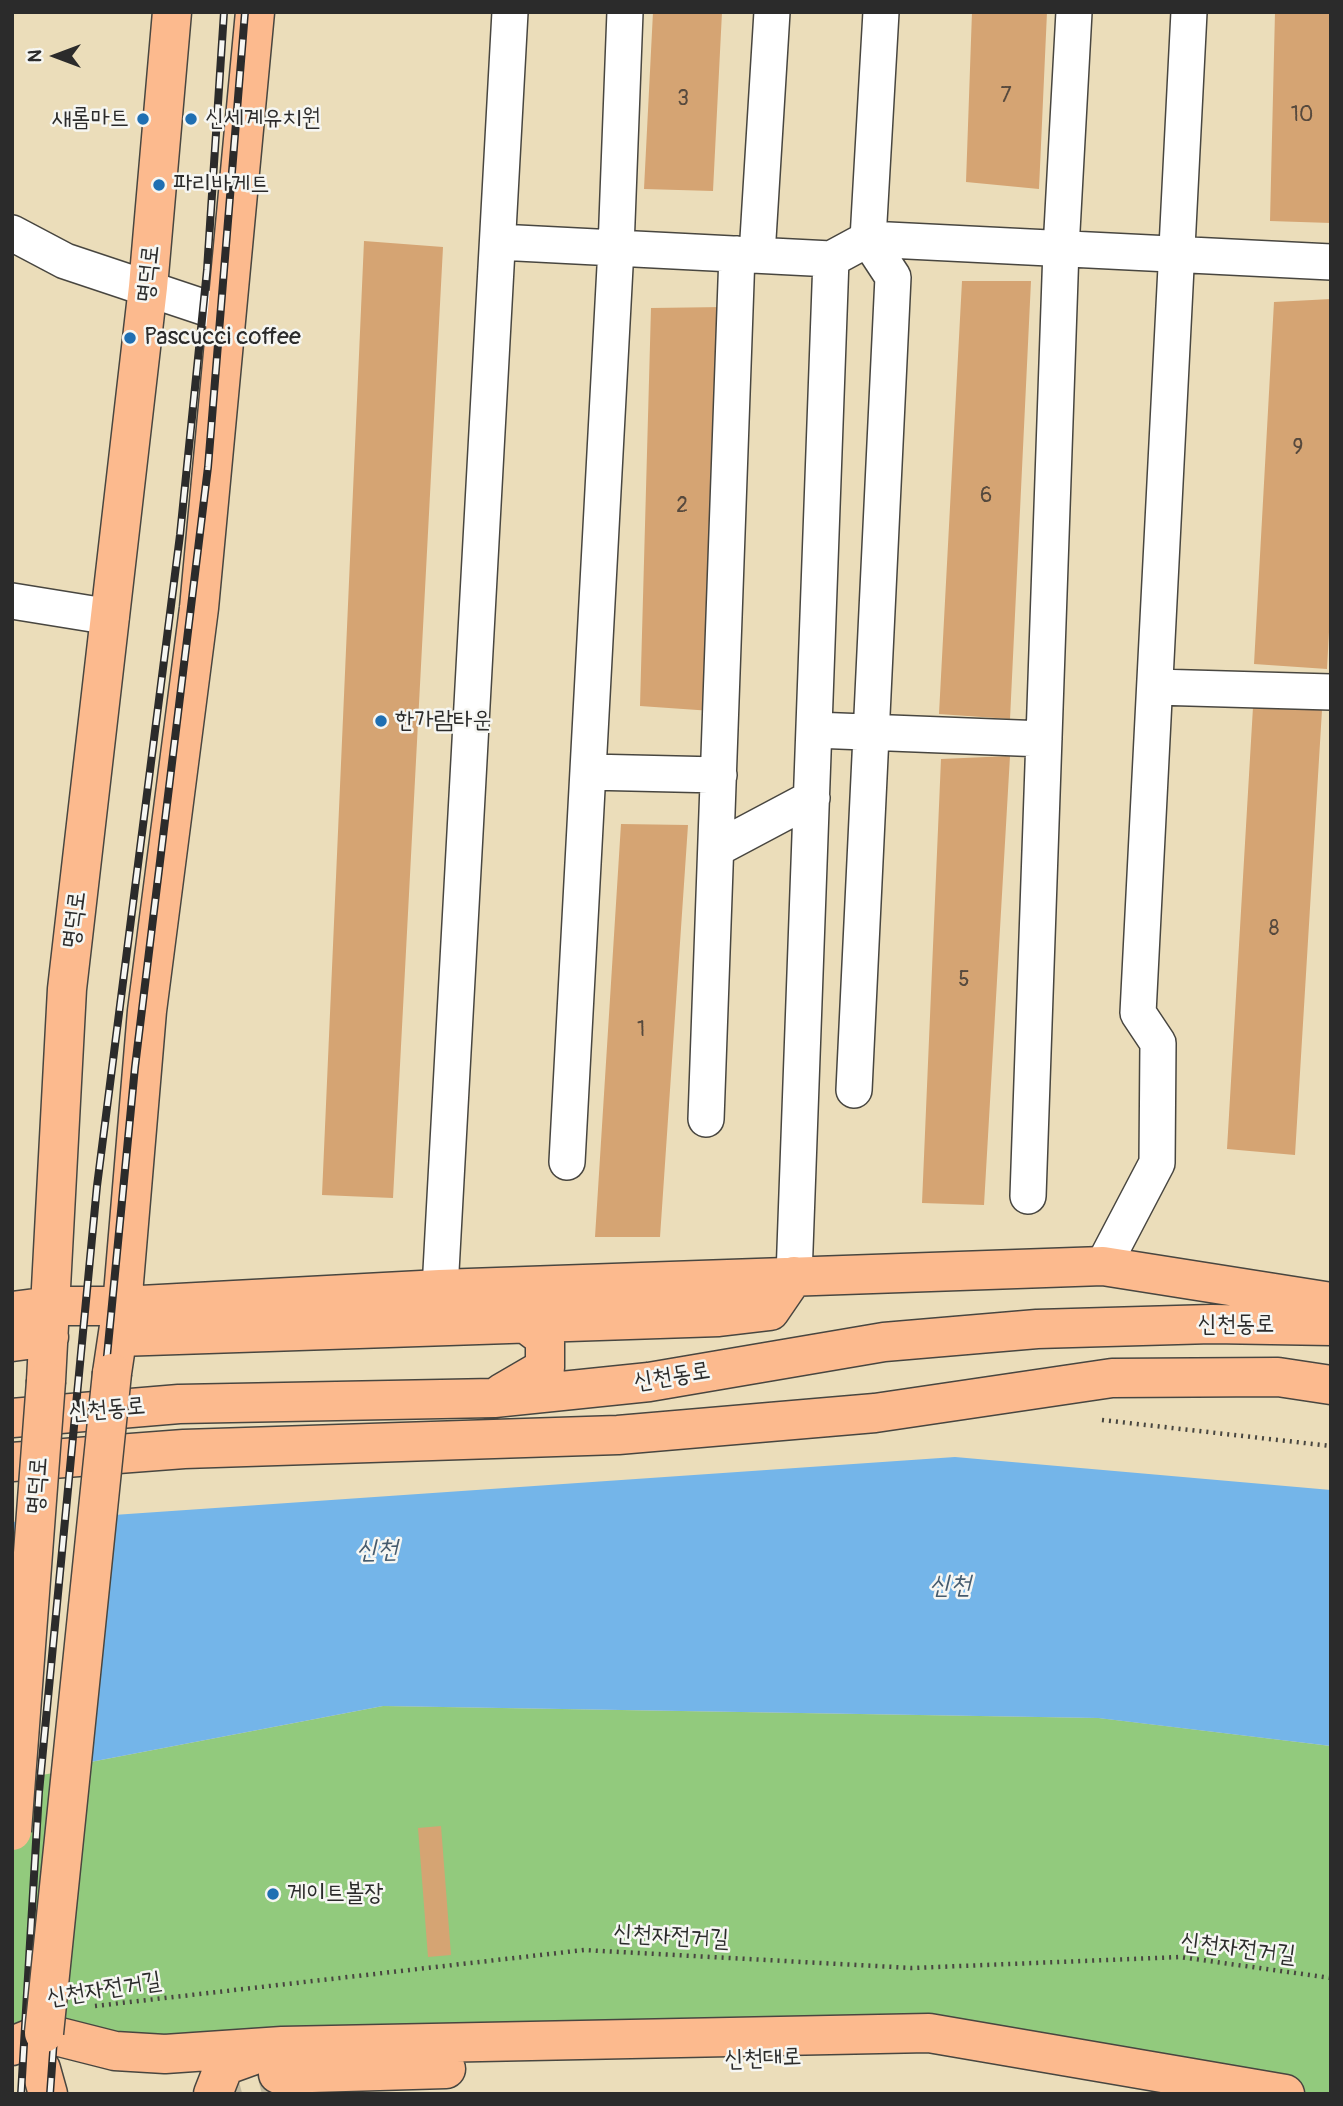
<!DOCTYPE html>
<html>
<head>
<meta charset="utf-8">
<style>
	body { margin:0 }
	#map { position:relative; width:1343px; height:2106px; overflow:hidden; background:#ebddba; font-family:Pangolin,sans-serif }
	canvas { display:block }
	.frame { position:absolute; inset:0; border:14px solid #2b2b2b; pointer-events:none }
	.north { position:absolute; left:21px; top:21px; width:70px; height:70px; -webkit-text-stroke:5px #f6f6f2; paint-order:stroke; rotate:270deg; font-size:19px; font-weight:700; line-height:28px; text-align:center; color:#2b2b2b }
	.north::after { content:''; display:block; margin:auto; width:24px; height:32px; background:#2b2b2b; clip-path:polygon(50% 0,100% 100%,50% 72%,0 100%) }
</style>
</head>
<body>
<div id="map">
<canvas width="1343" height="2106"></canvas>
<div class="frame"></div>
<div class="north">N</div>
</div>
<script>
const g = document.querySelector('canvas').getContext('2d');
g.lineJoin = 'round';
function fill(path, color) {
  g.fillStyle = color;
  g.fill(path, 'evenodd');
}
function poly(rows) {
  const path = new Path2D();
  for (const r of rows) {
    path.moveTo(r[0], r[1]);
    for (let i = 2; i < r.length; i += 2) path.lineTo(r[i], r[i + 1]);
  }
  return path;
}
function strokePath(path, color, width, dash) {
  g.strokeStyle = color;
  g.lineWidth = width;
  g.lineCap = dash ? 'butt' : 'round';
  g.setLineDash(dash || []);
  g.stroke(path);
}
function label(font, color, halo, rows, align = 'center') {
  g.font = font + ' Pangolin,"Poor Story",sans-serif';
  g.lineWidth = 5;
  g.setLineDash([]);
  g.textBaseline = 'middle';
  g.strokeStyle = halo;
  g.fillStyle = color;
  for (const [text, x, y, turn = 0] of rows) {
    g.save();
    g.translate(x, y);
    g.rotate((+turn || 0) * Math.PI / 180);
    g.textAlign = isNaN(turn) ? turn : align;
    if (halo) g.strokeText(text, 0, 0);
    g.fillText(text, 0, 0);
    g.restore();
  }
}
const green = poly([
	[383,1706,1099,1718,1331,1746,1331,2094,1285,2094,929,2033,12,2046,12,1777]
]);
const water = poly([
	[955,1457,1331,1490,1331,1746,1098,1718,383,1706,12,1777,12,1522]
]);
const pier = poly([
	[84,1513,64,1771,20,1779,41,1516]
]);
const building = poly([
	[653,12,722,12,713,191,644,189],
	[972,12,1047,12,1039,189,966,182],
	[1275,12,1331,12,1331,223,1270,221],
	[364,241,443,247,393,1198,322,1195],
	[962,281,1031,281,1010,719,939,714],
	[1331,299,1331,595,1327,669,1254,664,1274,302],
	[725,307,712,711,640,706,651,308],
	[1253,707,1322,710,1295,1155,1227,1149],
	[1010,756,984,1205,922,1203,941,759],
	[621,824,688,825,660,1237,595,1237],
	[441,1826,451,1955,428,1957,418,1828]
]);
const highwayTunnel = poly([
	[203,2094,278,2074]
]);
const path = poly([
	[1102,1420,1331,1446],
	[95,2006,584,1950,912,1968,1180,1957,1331,1978]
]);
const minor = poly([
	[12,233,65,261,227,315],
	[868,239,1331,262],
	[498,242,831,259,868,239,881,12],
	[757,255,772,12],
	[12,601,111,617],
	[1155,687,1331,692],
	[814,730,1044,739],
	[588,772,719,775],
	[716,849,812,798],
	[854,1090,893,277,868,239],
	[706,1119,737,254],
	[567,1162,616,248,625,12],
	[1028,1196,1061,249,1074,12],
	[1103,1266,1157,1163,1158,1043,1138,1013,1189,12],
	[794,1276,831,259],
	[440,1289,510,12]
]);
const major = poly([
	[12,1311,51,1306,122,1306,440,1289,1103,1266,1331,1302],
	[118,1337,719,1317,770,1311,794,1276],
	[12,1342,49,1337],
	[112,1373,122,1306,147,1011,199,608,255,12],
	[46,1381,67,989,148,287,172,12],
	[502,1393,545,1368,545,1338,529,1326],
	[12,1418,179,1404,494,1398,649,1382,884,1342,1037,1329,1212,1324,1331,1326],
	[12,1462,184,1449,618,1435,875,1413,1112,1378,1278,1377,1331,1385]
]);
const highway = poly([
	[12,2046,44,2033,115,2051,165,2054,282,2046,929,2033,1285,2094],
	[41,2069,48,2094],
	[278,2074,446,2069],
	[213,2094,224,2066,260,2053]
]);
const rail = poly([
	[21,2094,39,1792,97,1186,180,535,207,270,224,12],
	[50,2094,92,1511,135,1067,208,467,245,12]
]);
const majorBridge = poly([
	[12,1831,46,1381],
	[44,2033,112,1373]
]);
const markers = [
	[143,119,7,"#1f6fb2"],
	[191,119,7,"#1f6fb2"],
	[159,185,7,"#1f6fb2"],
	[130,338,7,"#1f6fb2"],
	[381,721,7,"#1f6fb2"],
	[273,1894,7,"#1f6fb2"]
];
const numberNames = [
	["7",1006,97],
	["3",683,100],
	["10",1302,116],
	["9",1298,449],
	["6",986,497],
	["2",682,507],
	["8",1274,930],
	["5",964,981],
	["1",641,1031]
];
const poiNames = [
	["새롬마트",129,119,"right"],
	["신세계유치원",205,119],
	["파리바게트",173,185],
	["Pascucci coffee",144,338],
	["한가람타운",395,721],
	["게이트볼장",287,1894]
];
const streetNames = [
	["명덕로",149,274,-84],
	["명덕로",75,920,-83],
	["신천동로",1236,1325],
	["신천동로",672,1377,-9],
	["신천동로",107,1410,-5],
	["명덕로",38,1486,-86],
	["신천자전거길",671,1937,3],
	["신천자전거길",1238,1949,7],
	["신천자전거길",104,1990,-9],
	["신천대로",763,2059,-2]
];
const waterNames = [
	["신천",377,1551,-1],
	["신천",950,1586]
];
fill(green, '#92ca7d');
fill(water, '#74b5e9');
fill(pier, '#ebddba');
fill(building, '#d5a473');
strokePath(highwayTunnel, '#c5b99d', 38, [38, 19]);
strokePath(minor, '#484640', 38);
strokePath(major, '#484640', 41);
strokePath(highway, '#484640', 41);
strokePath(path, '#484640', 4.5, [2, 5]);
strokePath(minor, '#fff', 35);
strokePath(major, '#fcba8e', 38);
strokePath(highway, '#fcba8e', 38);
strokePath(rail, '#2b2b2b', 8);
strokePath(rail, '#f6f6f2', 5, [16]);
strokePath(majorBridge, '#484640', 41, []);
strokePath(majorBridge, '#fcba8e', 38);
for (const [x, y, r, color] of markers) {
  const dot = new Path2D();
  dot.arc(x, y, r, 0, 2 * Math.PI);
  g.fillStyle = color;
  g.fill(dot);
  strokePath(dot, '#f6f6f2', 2.5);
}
label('21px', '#56493d', null, numberNames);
label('24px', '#2b2b2b', '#f6f6f2', poiNames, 'left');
label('24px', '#2b2b2b', '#f6f6f2', streetNames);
label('italic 26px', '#455b6e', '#f6f6f2', waterNames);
</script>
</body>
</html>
